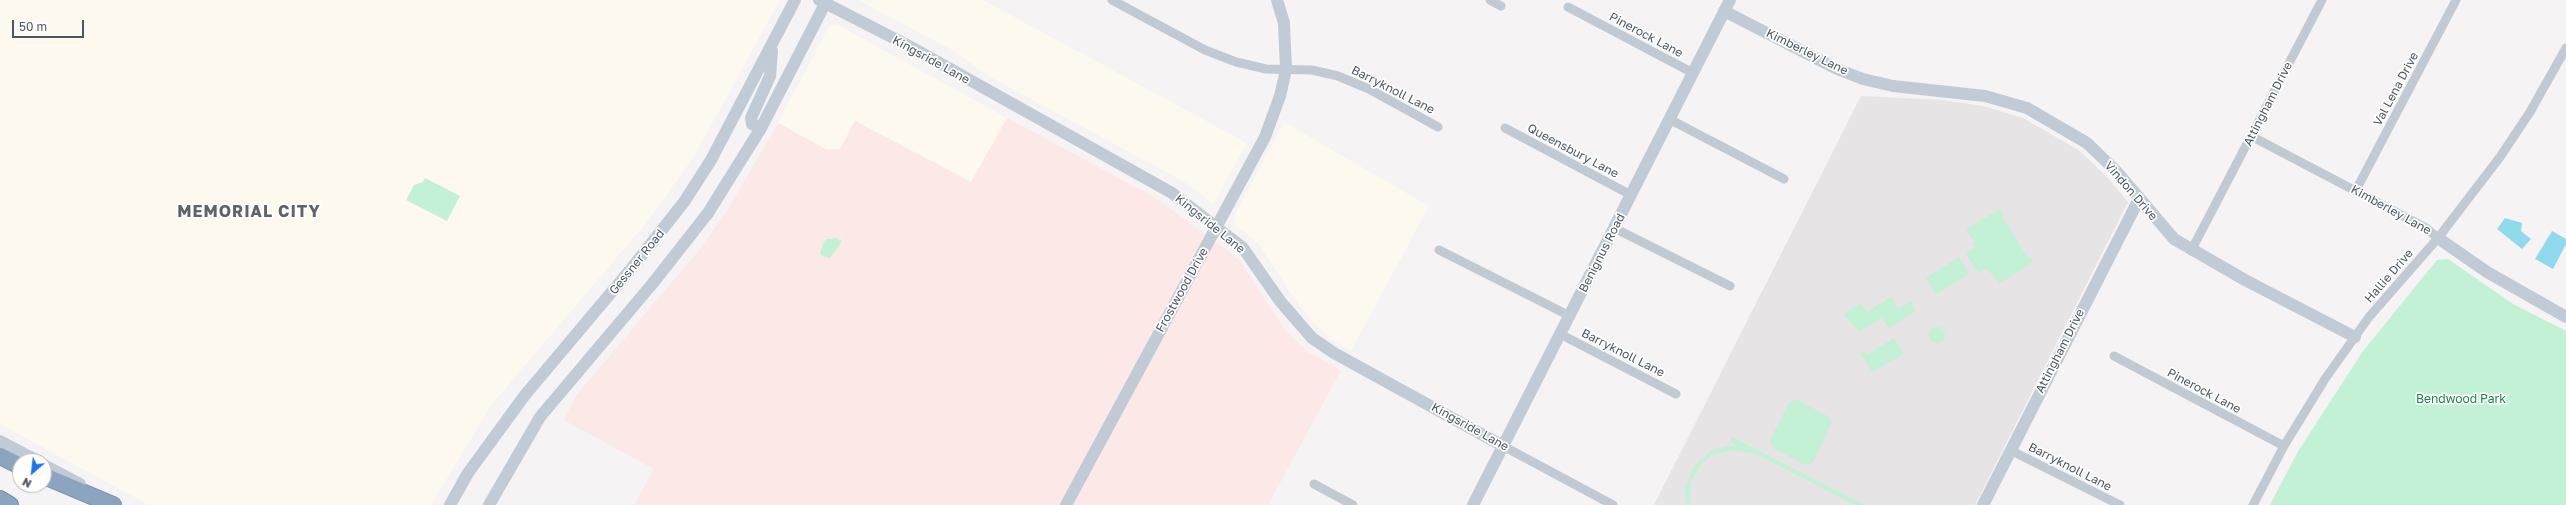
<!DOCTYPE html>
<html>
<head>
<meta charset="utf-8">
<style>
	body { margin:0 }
	#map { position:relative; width:2566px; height:505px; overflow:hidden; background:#f5f3f3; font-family:"Golos Text",sans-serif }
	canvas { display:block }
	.north { position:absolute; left:12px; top:453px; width:40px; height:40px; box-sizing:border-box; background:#fff; border:1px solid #b7bbc0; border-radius:50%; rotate:208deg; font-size:11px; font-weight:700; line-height:16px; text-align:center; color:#4a5661 }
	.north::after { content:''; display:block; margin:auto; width:14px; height:18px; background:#1a73e8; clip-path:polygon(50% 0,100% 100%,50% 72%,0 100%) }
	.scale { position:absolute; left:12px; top:20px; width:72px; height:18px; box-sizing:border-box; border:2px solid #4a5661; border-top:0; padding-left:5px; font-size:12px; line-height:14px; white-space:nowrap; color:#4a5661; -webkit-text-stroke:3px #fff; paint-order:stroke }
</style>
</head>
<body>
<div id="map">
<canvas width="2566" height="505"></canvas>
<div class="north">N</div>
<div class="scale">50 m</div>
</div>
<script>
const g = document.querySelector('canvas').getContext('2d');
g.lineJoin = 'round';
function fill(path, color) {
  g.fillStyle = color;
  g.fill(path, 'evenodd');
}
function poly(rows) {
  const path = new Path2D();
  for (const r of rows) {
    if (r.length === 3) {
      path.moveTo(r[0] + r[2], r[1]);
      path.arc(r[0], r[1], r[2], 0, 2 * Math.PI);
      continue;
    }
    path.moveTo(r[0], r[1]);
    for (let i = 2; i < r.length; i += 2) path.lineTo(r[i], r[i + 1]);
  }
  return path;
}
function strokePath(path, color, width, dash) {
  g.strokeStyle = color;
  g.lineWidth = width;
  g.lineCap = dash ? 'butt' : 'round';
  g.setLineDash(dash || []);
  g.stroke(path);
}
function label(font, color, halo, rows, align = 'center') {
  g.font = font + ' "Golos Text",sans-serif';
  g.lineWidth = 3.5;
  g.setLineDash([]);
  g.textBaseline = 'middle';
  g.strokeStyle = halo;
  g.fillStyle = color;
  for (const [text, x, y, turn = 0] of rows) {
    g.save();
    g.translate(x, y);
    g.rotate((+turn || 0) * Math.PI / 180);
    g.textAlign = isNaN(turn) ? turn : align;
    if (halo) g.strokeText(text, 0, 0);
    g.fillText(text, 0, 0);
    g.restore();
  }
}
const commercial = poly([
	[0,0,780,0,693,158,647,222,492,404,431,505,149,505,0,424],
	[858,0,983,0,1247,143,1213,204,1183,181,992,78,952,50],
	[836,24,1007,118,972,182,855,121,840,149,827,150,778,123,829,26],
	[1284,122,1429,206,1351,351,1331,339,1312,321,1295,299,1258,243,1235,225,1234,217]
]);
const education = poly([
	[1861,96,1943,100,1983,106,2023,118,2080,151,2109,179,2128,202,1975,505,1654,505]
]);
const medical = poly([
	[1007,118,1154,197,1224,248,1240,261,1285,330,1308,352,1341,370,1268,505,634,505,654,469,564,420,575,397,700,249,729,208,778,123,827,150,840,149,855,121,971,182]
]);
const green = poly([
	[425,178,460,196,447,221,406,200,414,185,423,182],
	[2000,209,2004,215,2002,216,2027,257,2030,256,2033,262,1999,284,1992,273,1989,273,1987,269,1978,273,1966,253,1975,248,1972,243,1974,241,1966,229],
	[834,237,842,241,830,258,824,257,820,253,823,244,826,239,833,239],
	[1959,257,1969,274,1936,294,1926,278],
	[2448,259,2513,304,2566,331,2566,505,2270,505,2297,453,2363,351,2437,260],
	[1891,297,1898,309,1911,301,1916,311,1889,328,1882,318,1859,332,1844,314,1861,303,1867,312],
	[1937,335,8],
	[1894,338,1904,354,1872,372,1861,354,1866,351,1868,354],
	[1796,399,1829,417,1831,424,1813,462,1805,465,1773,448,1770,440,1789,403],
	[1732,437,1865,505,1855,505,1756,454,1735,450,1714,454,1702,463,1691,481,1690,505,1686,505,1685,487,1694,466,1712,450,1736,445,1730,441]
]);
const water = poly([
	[2505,218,2522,223,2521,231,2531,239,2522,249,2497,229],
	[2552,231,2566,239,2566,244,2553,269,2535,259]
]);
const street = poly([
	[1112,0,1205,50,1236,62,1266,69,1312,70,1338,76,1369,89,1438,127],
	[1490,0,1501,6],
	[1568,7,1693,73],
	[1669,119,1784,179],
	[1505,128,1631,195],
	[2251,136,2426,228,2438,238],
	[2356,190,2456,0],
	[1614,228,1730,286],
	[1439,250,1570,316],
	[2191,251,2322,0],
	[1560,334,1676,394],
	[2114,356,2284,446],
	[1503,446,1613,505],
	[2010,450,2120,505],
	[1314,484,1353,505],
	[2253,505,2284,446,2325,379,2369,317,2438,238,2500,157,2530,112,2566,48]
]);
const secondary = poly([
	[819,0,909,46,1172,193,1243,248,1280,301,1312,338,1334,353,1503,446],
	[1724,11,1837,69,1863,79,1893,86,1985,96,2027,108,2087,143,2117,172,2174,239,2245,280,2355,337],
	[761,128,752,124,751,118,770,76,772,51],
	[2438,238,2487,272,2566,317],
	[0,441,38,461],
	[44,465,80,484],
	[450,505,468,473,525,395,631,269,684,202,711,160,795,0],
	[489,505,540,417,653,283,708,213,761,128,827,0],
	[1066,505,1265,137,1280,96,1286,70,1284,23,1277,0],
	[1473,505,1730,0],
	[1983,505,2139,199]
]);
const highway = poly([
	[0,456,20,466],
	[44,476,113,505],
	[0,499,10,505]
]);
const streetNames = [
	["Pinerock Lane",1646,35,28],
	["Kimberley Lane",1807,52,26],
	["Kingsride Lane",931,60,29],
	["Val Lena Drive",2396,89,-62],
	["Barryknoll Lane",1393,90,27],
	["Attingham Drive",2268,104,-63],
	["Queensbury Lane",1573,151,28],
	["Vindon Drive",2131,191,49],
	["Kimberley Lane",2391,210,29],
	["Kingsride Lane",1210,224,39],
	["Benignus Road",1602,253,-63],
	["Gessner Road",637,262,-51],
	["Hallie Drive",2389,276,-49],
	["Frostwood Drive",1182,290,-61],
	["Attingham Drive",2060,351,-63],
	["Barryknoll Lane",1623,353,27],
	["Pinerock Lane",2204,391,28],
	["Kingsride Lane",1470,427,29],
	["Barryknoll Lane",2070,467,27]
];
const parkNames = [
	["Bendwood Park",2461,399]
];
const districtNames = [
	["MEMORIAL CITY",249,212]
];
fill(commercial, '#fdf9ef');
fill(education, '#e6e4e5');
fill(medical, '#fce8e6');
fill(green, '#c3f1d5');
fill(water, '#90daee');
strokePath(highway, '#7690ad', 18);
strokePath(street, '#c1cad2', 9);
strokePath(secondary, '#c1cbd6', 12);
strokePath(highway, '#8ba5c1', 16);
label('12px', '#4a5661', '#fff', streetNames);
label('12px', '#17864f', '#fff', parkNames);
g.letterSpacing = '1px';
label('bold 16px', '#5f6368', '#fff', districtNames);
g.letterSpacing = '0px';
</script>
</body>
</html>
